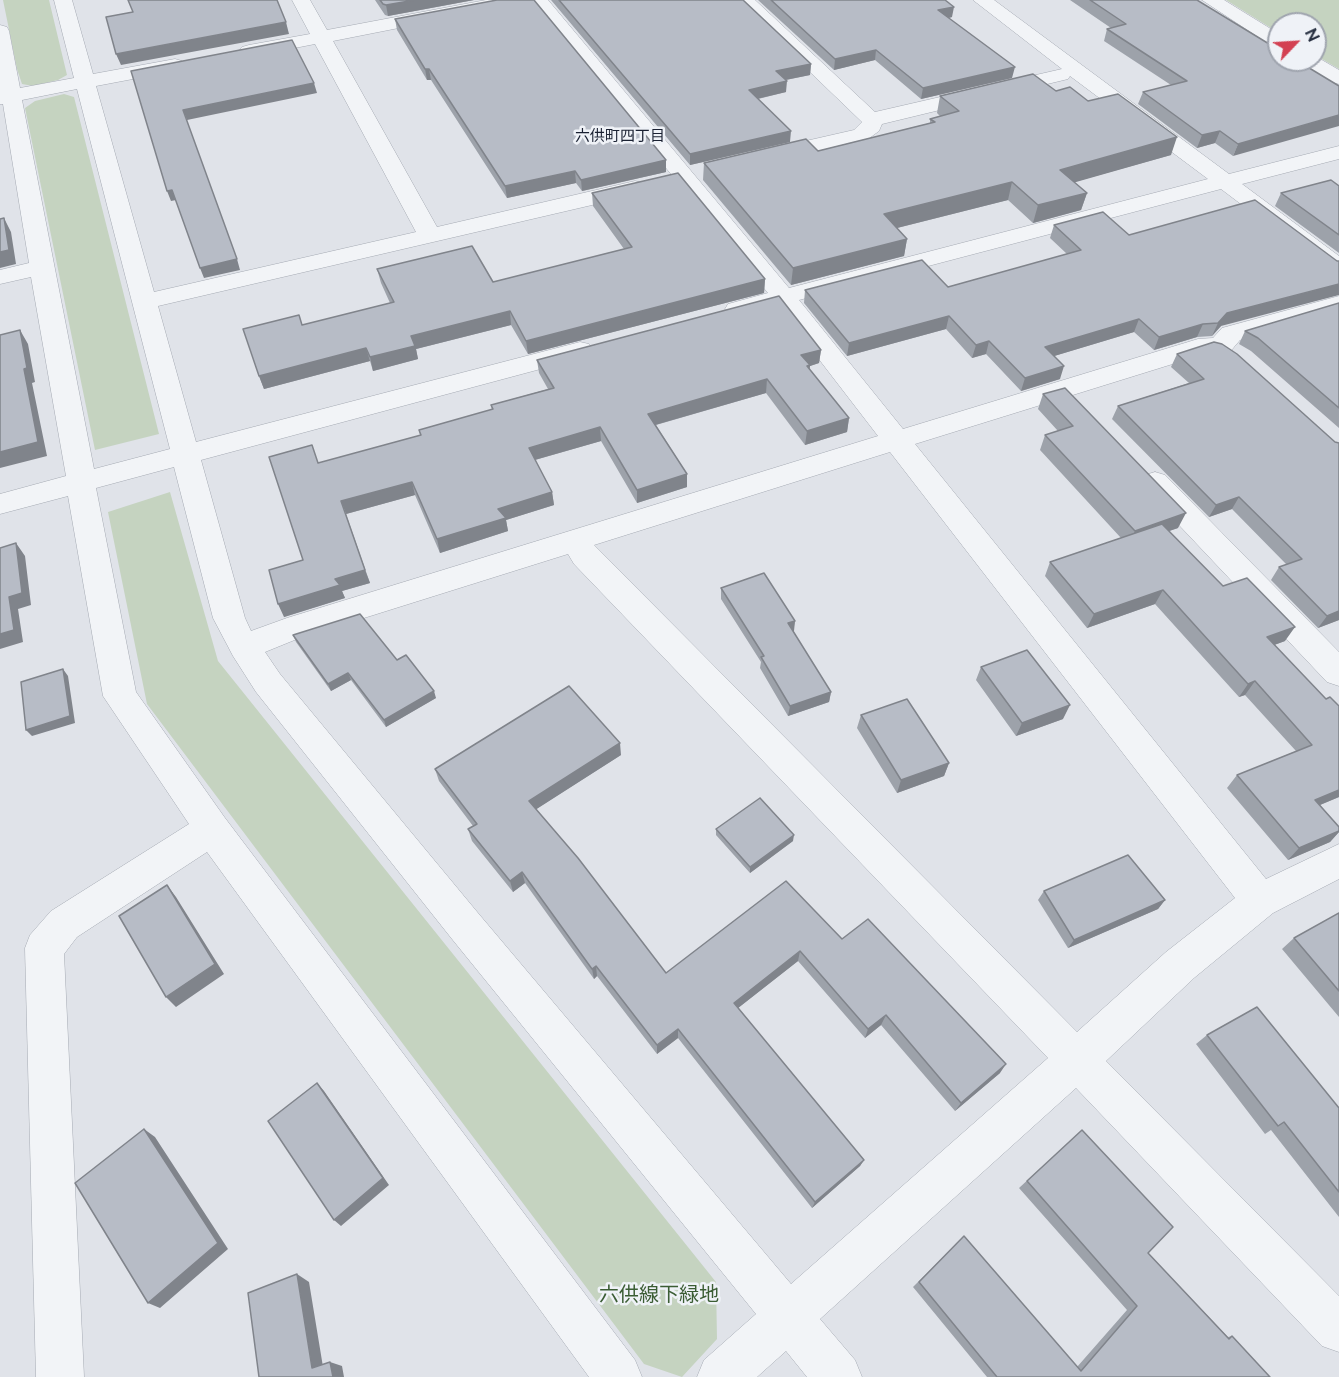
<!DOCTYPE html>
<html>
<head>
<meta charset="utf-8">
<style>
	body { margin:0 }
	#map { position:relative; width:1339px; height:1377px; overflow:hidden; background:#e0e3e9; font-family:Raleway,sans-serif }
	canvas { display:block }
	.north { position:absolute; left:1267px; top:12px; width:60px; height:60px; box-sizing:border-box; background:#eff2f7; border:2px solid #9fa4ae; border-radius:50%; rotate:65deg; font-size:16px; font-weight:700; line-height:24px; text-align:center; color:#283041 }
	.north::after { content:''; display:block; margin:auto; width:21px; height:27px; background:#d34052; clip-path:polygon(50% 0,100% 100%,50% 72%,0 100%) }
</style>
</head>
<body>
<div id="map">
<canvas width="1339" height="1377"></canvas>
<div class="north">N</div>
</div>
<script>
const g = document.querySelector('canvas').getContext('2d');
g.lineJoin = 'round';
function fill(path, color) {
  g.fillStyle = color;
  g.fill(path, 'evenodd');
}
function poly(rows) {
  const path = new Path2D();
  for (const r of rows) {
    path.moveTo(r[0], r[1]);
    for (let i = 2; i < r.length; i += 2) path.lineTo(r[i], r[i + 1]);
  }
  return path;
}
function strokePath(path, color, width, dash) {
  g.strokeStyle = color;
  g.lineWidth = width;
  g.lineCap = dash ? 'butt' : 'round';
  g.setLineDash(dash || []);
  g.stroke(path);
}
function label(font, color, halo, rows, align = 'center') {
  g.font = font + ' Raleway,"Noto Sans JP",sans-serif';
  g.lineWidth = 5;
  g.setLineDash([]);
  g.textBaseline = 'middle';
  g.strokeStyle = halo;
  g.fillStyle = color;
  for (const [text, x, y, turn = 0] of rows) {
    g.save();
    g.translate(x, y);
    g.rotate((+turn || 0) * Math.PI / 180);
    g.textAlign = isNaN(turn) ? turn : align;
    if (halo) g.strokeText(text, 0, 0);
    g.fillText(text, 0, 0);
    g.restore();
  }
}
const green = poly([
	[3,0,49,0,67,75,58,80,33,86,22,84,17,69],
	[1226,0,1339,0,1339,69,1315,55,1315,24,1279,24,1279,33],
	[64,94,74,97,159,434,95,450,25,108,35,101],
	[170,492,218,661,716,1282,717,1339,682,1377,644,1364,147,704,108,512]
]);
const minor = poly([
	[54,0,72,0,93,74,175,59,182,61,185,65,182,69,175,71,96,86,154,292,416,232,315,44,249,57,242,55,239,51,242,47,249,45,310,34,292,0,310,0,327,30,486,0,524,0,521,4,515,5,333,41,437,227,635,181,643,183,646,188,643,193,635,195,158,306,196,442,580,342,589,344,593,350,589,356,201,460,245,618,251,631,287,618,878,436,778,306,737,317,728,314,725,309,728,304,768,293,529,0,548,0,789,288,1208,179,1070,76,1068,79,882,124,879,131,868,139,770,162,762,161,759,156,762,151,854,130,862,122,735,0,755,0,875,112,1062,69,973,0,994,0,1229,174,1339,146,1339,159,1242,184,1339,256,1339,274,1331,272,1221,189,799,300,903,429,1198,339,1213,338,1222,328,1339,296,1339,311,1240,340,1229,353,1220,355,1208,353,915,444,1266,879,1339,844,1339,879,1273,913,1194,978,1106,1061,1339,1296,1339,1352,1322,1346,1076,1088,820,1319,855,1360,862,1377,807,1377,786,1351,757,1377,697,1377,704,1360,756,1314,452,939,256,692,233,656,213,618,174,467,96,488,136,692,225,818,635,1360,642,1377,589,1377,207,852,77,937,64,954,84,1377,36,1377,25,948,30,935,51,911,189,824,103,696,68,496,0,514,0,494,66,476,31,277,0,284,0,270,29,263,3,104,0,104,0,25,7,27,9,31,20,88,74,78,54,0],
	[77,89,170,449,94,469,22,100,77,89],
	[890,452,1235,898,1166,952,1077,1032,594,545,890,452],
	[568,554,574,564,1048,1058,791,1284,478,913,280,674,265,652,297,639,568,554],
	[1202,0,1224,0,1279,34,1279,48,1272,46,1202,0],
	[1315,56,1339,70,1339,84,1332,82,1302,64,1299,60,1315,60,1315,56],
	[1155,472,1165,475,1339,652,1339,686,1327,682,1145,489,1141,482,1145,475,1155,472]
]);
const wall = poly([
	[375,0,474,0,388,16,385,15],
	[551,0,743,0,811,64,810,75,786,80,786,92,758,99,790,142,690,165],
	[758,0,945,0,952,17,949,18,1012,78,921,99,875,60,834,70],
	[1070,0,1197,0,1279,50,1233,156,1215,143,1197,148,1138,104,1143,92,1171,85,1104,41,1107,29,1111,28],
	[395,19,666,160,666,172,582,191,576,183,507,198,431,80,427,80,397,30],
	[1056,91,1088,101,1171,155,1074,182,1087,193,1081,210,1033,223,1008,200,897,228,907,239,904,256,791,285,703,180,704,163,818,151,930,123,930,119,940,116,937,113,940,96],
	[1339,186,1339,253,1275,206,1281,193],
	[592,193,765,279,764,293,528,354,511,325,416,349,418,359,373,371,370,361,264,389,259,376,302,325,390,303,381,283,377,269,493,282,624,249,593,206],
	[1103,212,1221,326,1212,336,1197,337,1154,350,1134,332,1054,356,1060,379,1021,391,986,354,972,358,946,329,847,356,804,303,805,290,948,287,1067,254,1050,238,1054,225],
	[1339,303,1339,428,1251,351,1239,344,1245,331],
	[821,350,819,363,810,366,809,369,849,418,847,432,805,445,766,393,656,425,687,474,687,487,637,503,601,441,535,460,552,492,554,505,506,520,508,531,440,553,415,495,346,514,370,583,342,591,345,598,284,617,303,560,420,435,419,430,492,410,491,405,548,389,539,373,537,360],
	[1177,354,1335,442,1339,443,1339,620,1318,628,1271,580,1279,567,1287,565,1232,509,1209,517,1112,419,1118,406,1189,383,1171,367],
	[1043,394,1178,528,1169,531,1223,586,1285,641,1274,645,1326,699,1339,706,1339,797,1320,805,1339,827,1339,832,1330,842,1288,860,1227,788,1237,775,1296,751,1245,695,1239,697,1155,604,1087,628,1045,576,1050,562,1121,538,1040,450,1045,435,1058,431,1038,409],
	[721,588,795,621,793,631,831,692,829,702,788,716,760,668,761,662,721,599],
	[293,635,397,660,436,698,386,727,351,680,331,691,296,642],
	[981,667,1063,719,1016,736,976,680],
	[861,715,949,763,944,776,897,793,857,728],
	[621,755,536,809,666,973,842,939,1000,1073,955,1111,881,1025,865,1038,798,961,738,1008,864,1160,860,1166,812,1208,678,1038,657,1054,597,976,594,979,525,883,513,892,472,841,468,829,473,826,439,781,435,769],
	[716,829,793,841,750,873,716,835],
	[1044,891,1165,900,1158,909,1068,948,1038,900],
	[1339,914,1339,1017,1282,949,1294,938],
	[1207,1035,1339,1108,1339,1217,1271,1130,1265,1134,1196,1044],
	[1082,1130,1148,1253,1228,1337,1232,1336,1270,1377,987,1377,913,1287,964,1236,1077,1367,1127,1310,1019,1188]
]);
const shadedWall = poly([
	[415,0,474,0,388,16,386,5],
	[954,7,952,17,936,21,938,10],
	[286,22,289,34,121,65,116,54],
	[876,50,875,60,834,70,835,59],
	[811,64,810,75,775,82,776,71],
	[1015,67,1012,78,921,99,923,88],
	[425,69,429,69,431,80,427,80],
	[787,81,786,92,748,101,749,90],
	[314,83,317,93,187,120,183,110],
	[1339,115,1339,126,1233,156,1238,144],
	[791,131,790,142,690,165,690,154],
	[1220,131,1215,143,1197,148,1202,135],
	[1177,137,1171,155,1055,188,1060,170],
	[666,160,666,172,582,191,581,180],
	[575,171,576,183,507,198,505,186],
	[1012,182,1008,200,881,232,884,214],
	[172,190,176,200,171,201,167,191],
	[1087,193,1081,210,1033,223,1038,205],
	[4,218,11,232,16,264,0,268,0,252],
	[907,239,904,256,791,285,793,268],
	[237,259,240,270,204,278,200,268],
	[765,279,764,293,528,354,526,341],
	[1339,284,1339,295,1221,326,1212,336,1218,323,1227,313],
	[510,311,511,325,416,349,418,359,373,371,370,357,411,336],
	[949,316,946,329,847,356,849,343],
	[1139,319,1134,332,1041,360,1045,347],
	[1203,324,1197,337,1154,350,1159,337],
	[20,330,28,344,35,382,32,383,47,456,0,468,0,452,24,369],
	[989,341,986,354,972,358,976,345],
	[366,348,370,361,264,389,259,376],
	[821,350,819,363,810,366,808,379,801,355],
	[1064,366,1060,379,1021,391,1025,378],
	[767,379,766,393,648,427,648,414],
	[849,418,847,432,805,445,807,431],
	[600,427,601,441,531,461,529,448],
	[687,474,687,487,637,503,637,490],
	[412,482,415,495,346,514,341,501],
	[552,492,554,505,506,520,508,531,440,553,437,539,498,509],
	[1239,497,1232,509,1209,517,1216,505],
	[1186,513,1178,528,1128,545,1135,531],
	[16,543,25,556,31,605,18,609,23,642,0,649,0,634,9,597],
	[365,570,370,583,342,591,345,598,284,617,278,604,335,579],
	[1163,590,1155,604,1087,628,1094,614],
	[1339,611,1339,620,1318,628,1327,616],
	[795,621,794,631,786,634,788,623],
	[1295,627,1285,641,1258,651,1267,637],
	[63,669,68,676,75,723,32,736,26,730],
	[348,673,351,680,331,691,328,684],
	[1255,681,1245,695,1239,697,1248,684],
	[434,691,436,698,386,727,384,720],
	[831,692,829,702,788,716,790,706],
	[1070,705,1063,719,1016,736,1022,723],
	[620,743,621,755,532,812,529,801],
	[949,763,944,776,897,793,901,780],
	[1339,790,1339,797,1303,812,1315,800],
	[1339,831,1339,832,1330,842,1288,860,1299,848],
	[794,835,793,841,750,873,750,867],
	[522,872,525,883,513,892,510,881],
	[167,885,176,897,224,974,176,1007,166,997],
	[1165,900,1158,909,1068,948,1074,940],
	[800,951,798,961,733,1012,734,1003],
	[596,966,597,976,594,979,592,969],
	[886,1015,881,1025,865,1038,868,1029],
	[678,1029,678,1038,657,1054,657,1045],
	[1006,1064,1000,1073,955,1111,961,1103],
	[317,1083,324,1091,389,1185,341,1226,334,1220],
	[144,1129,155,1137,228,1249,160,1308,148,1303],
	[864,1160,860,1166,812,1208,815,1202],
	[297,1274,309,1282,324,1373,312,1368],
	[330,1362,342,1366,344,1377,333,1377]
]);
const building = poly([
	[128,0,277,0,286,22,116,54,106,17,133,12,128,0],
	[380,0,415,0,386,5,383,4,380,0],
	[497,0,534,0,666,160,581,180,575,171,505,186,429,69,425,69,395,19,497,0],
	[559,0,743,0,811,64,776,71,787,81,749,90,791,131,690,154,559,0],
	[771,0,945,0,954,7,938,10,1015,67,923,88,876,50,835,59,771,0],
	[1090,0,1197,0,1279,50,1279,60,1296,60,1339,86,1339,115,1238,144,1220,131,1202,135,1143,92,1187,81,1107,29,1126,24,1090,0],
	[292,40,314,83,183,110,237,259,200,268,172,190,167,191,131,71,292,40],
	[1033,74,1056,91,1070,87,1088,101,1118,94,1177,137,1060,170,1087,193,1038,205,1012,182,884,214,907,239,793,268,704,163,806,139,818,151,935,122,930,119,959,111,940,96,1033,74],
	[678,173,765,279,526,341,510,311,411,336,415,346,370,357,366,348,259,376,243,329,299,315,302,325,394,302,377,269,472,246,493,282,632,247,592,193,678,173],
	[1331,180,1339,186,1339,235,1281,193,1331,180],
	[1255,200,1337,261,1339,261,1339,284,1227,313,1218,323,1203,324,1159,337,1139,319,1045,347,1064,366,1025,378,989,341,976,345,949,316,849,343,805,290,922,260,948,287,1081,250,1054,225,1103,212,1129,235,1255,200],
	[4,218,9,250,0,252,0,219,4,218],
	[779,296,821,350,801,355,810,365,807,366,849,418,807,431,767,379,648,414,687,474,637,490,600,427,529,448,552,492,498,509,506,518,437,539,412,482,341,501,365,570,335,579,340,585,278,604,269,570,303,560,269,457,312,445,318,463,421,435,419,430,493,409,491,405,554,388,537,360,779,296],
	[1339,303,1339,408,1258,338,1245,331,1339,303],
	[20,330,27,368,24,369,38,442,0,452,0,335,20,330],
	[1214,342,1222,344,1237,354,1335,442,1339,443,1339,611,1327,616,1279,567,1302,559,1239,497,1216,505,1118,406,1204,379,1177,354,1214,342],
	[1065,388,1186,513,1135,531,1045,435,1073,426,1043,394,1065,388],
	[1162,524,1223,586,1247,578,1295,627,1267,637,1326,699,1330,697,1339,706,1339,790,1315,800,1339,827,1339,831,1299,848,1237,775,1312,745,1255,681,1248,684,1163,590,1094,614,1050,562,1162,524],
	[16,543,22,593,9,597,14,630,0,634,0,548,16,543],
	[764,573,795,621,788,623,831,692,790,706,761,657,764,656,721,588,764,573],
	[360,614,397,660,406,655,434,691,384,720,348,673,328,684,293,635,360,614],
	[1027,650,1070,705,1022,723,981,667,1027,650],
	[63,669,70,716,26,730,21,682,63,669],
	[569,686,620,743,529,801,578,858,666,973,786,881,842,939,868,919,1006,1064,961,1103,886,1015,868,1029,800,951,734,1003,864,1160,815,1202,678,1029,657,1045,596,966,592,969,522,872,510,881,468,829,477,824,435,769,569,686],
	[907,699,949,763,901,780,861,715,907,699],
	[760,798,794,835,750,867,716,829,760,798],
	[1128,855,1165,900,1074,940,1044,891,1128,855],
	[167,885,215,964,166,997,119,916,167,885],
	[1339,913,1339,991,1294,938,1339,913],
	[1257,1007,1339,1108,1339,1192,1284,1122,1278,1126,1207,1035,1257,1007],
	[317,1083,383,1178,334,1220,268,1121,317,1083],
	[144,1129,218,1243,148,1303,75,1183,144,1129],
	[1082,1130,1173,1227,1148,1253,1229,1339,1232,1336,1270,1377,997,1377,919,1282,964,1236,1081,1371,1137,1306,1027,1181,1082,1130],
	[297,1274,312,1368,330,1362,333,1377,259,1377,248,1293,297,1274]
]);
const farNeighbourhoodnames = [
	["六供町四丁目",620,136]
];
const nearParknames = [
	["六供線下緑地",659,1295]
];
fill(green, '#c5d3c0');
strokePath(minor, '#a5aab3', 1);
fill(minor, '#f2f4f7');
fill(wall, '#9da2aa');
fill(shadedWall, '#80848b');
fill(building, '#b7bcc6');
strokePath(building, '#80848b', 1.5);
label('15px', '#1a2132', '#eff2f7', farNeighbourhoodnames);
label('20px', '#3b5d34', '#eff2f7', nearParknames);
</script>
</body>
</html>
